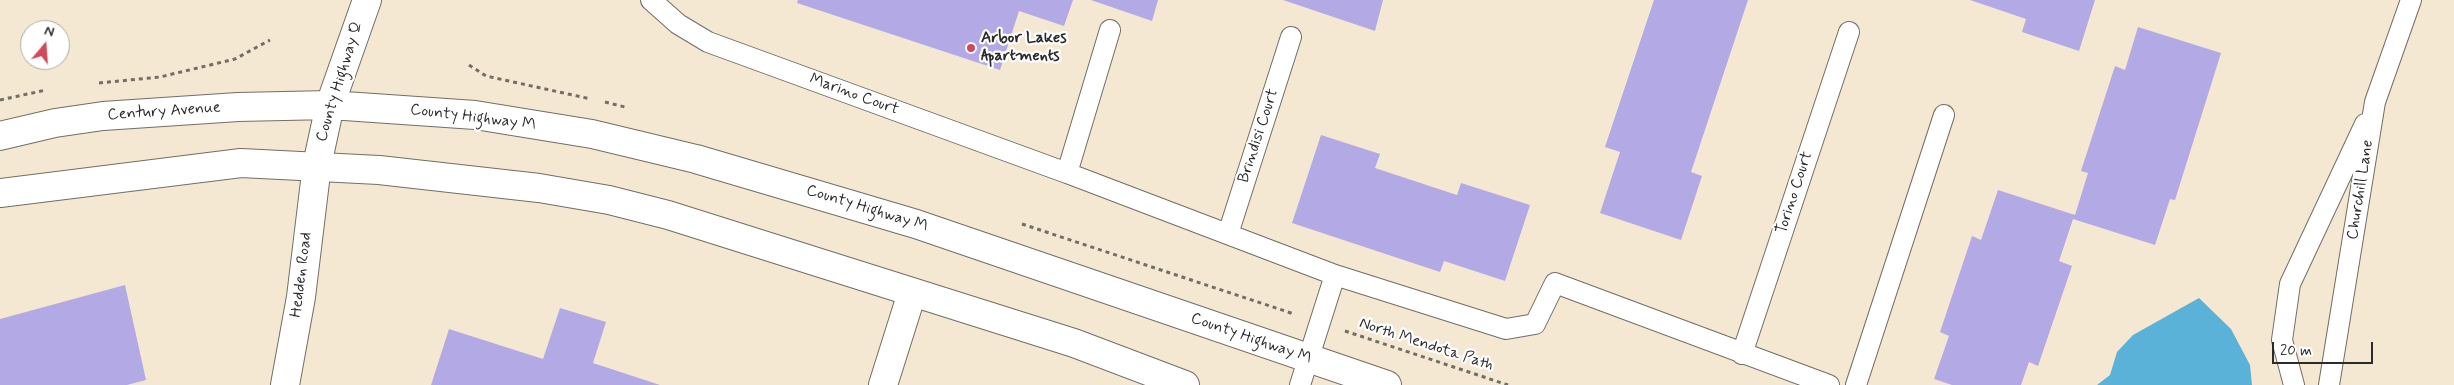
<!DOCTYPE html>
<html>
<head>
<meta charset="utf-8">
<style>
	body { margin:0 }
	#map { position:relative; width:2454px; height:385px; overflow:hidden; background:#f5e8d3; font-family:Mynerve,sans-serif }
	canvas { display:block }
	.north { position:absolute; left:20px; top:20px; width:50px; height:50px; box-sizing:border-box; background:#fff; border:1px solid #aaa; border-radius:50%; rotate:18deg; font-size:14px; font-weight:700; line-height:20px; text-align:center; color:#2b2b2b }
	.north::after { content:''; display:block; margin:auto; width:18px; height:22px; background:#d1495b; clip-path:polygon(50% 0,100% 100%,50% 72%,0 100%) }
	.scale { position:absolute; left:2272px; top:342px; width:101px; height:22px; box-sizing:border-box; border:2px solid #2b2b2b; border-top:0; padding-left:6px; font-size:15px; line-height:18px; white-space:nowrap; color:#2b2b2b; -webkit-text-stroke:4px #fff; paint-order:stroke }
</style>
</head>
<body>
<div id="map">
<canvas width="2454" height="385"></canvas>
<div class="north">N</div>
<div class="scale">20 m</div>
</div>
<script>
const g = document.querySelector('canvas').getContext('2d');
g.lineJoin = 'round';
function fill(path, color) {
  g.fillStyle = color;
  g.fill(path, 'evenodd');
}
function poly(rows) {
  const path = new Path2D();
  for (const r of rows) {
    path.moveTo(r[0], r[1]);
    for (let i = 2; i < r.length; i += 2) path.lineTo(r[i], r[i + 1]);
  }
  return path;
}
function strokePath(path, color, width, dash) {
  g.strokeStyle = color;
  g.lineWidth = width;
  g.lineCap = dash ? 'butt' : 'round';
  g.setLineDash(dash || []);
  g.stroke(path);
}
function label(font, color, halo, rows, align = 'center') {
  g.font = font + ' Mynerve,sans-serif';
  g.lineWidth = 4.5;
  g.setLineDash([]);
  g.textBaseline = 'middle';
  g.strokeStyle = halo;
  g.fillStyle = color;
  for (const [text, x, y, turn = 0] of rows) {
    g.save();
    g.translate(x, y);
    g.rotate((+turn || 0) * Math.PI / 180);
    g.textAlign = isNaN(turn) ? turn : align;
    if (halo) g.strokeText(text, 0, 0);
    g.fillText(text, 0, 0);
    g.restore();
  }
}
const water = poly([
	[2199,298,2231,329,2250,365,2252,385,2097,385,2110,375,2117,352,2133,335]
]);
const building = poly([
	[798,0,1073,0,1064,26,1019,11,1000,70,797,3],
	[1091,0,1158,0,1152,21],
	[1283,0,1383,0,1375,31],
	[1654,0,1748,0,1691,172,1702,176,1681,240,1600,213,1620,152,1605,147],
	[1970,0,2095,0,2079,51,2022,32,2026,19],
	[2138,27,2221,53,2175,200,2170,199,2155,245,2073,219,2059,261,2072,266,2038,366,2029,362,2021,385,1952,385,1934,379,1949,336,1940,332,1972,236,1981,240,1998,190,2075,215,2088,173,2081,171,2115,66,2125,70],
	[1321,135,1380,154,1375,168,1457,195,1461,183,1530,205,1505,281,1444,261,1440,272,1292,223],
	[125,285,146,380,127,385,0,385,0,319],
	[560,308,606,322,593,363,660,385,431,385,449,329,543,359]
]);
const path = poly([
	[469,65,486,76,591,99],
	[99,83,160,77,235,59,270,40],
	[0,100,46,90],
	[605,102,625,107],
	[1022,224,1294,314],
	[1345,331,1508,385]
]);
const lane = poly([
	[651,0,678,24,708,42,1067,173],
	[1110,30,1067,173,1335,275,1506,329,1535,324,1555,283,1829,385],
	[1228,234,1291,37],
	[1742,354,1849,32],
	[1300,385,1335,275],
	[1856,385,1944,115],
	[2294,385,2282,340,2290,284,2365,124],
	[2329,385,2375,102,2411,0]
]);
const street = poly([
	[285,385,301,297,317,165],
	[883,385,912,293]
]);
const secondary = poly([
	[0,136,55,123,103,116,238,107,330,105,475,115,592,134,696,159,916,224,1387,385],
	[317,165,330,105,367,0],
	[0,193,241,163,379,170,539,188,609,200,668,215,1074,343,1185,385]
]);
const markers = [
	[971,48,5,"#d1495b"]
];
const poiNames = [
	["Arbor Lakes",981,39],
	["Apartments",981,57]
];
const streetNames = [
	["County Highway Q",340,82,-73],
	["Marino Court",854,95,20],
	["Century Avenue",164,112,-4],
	["County Highway M",473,118,7],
	["Brindisi Court",1259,136,-72],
	["Churchill Lane",2361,190,-81],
	["Torino Court",1795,193,-72],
	["County Highway M",867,209,17],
	["Hedden Road",302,275,-83],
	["County Highway M",1251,339,19],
	["North Mendota Path",1426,345,18]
];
fill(water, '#5bb2d8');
fill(building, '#b3a9e5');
strokePath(lane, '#726d66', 22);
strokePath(street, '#726d66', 30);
strokePath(secondary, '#726d66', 30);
strokePath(path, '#726d66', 3, [4, 4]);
strokePath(lane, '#fff', 20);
strokePath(street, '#fff', 28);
strokePath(secondary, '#fff', 28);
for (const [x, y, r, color] of markers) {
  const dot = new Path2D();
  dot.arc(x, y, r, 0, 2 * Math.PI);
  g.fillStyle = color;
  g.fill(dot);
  strokePath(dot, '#fff', 2);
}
label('bold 16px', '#2b2b2b', '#fff', poiNames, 'left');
label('16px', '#2b2b2b', '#fff', streetNames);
</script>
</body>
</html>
